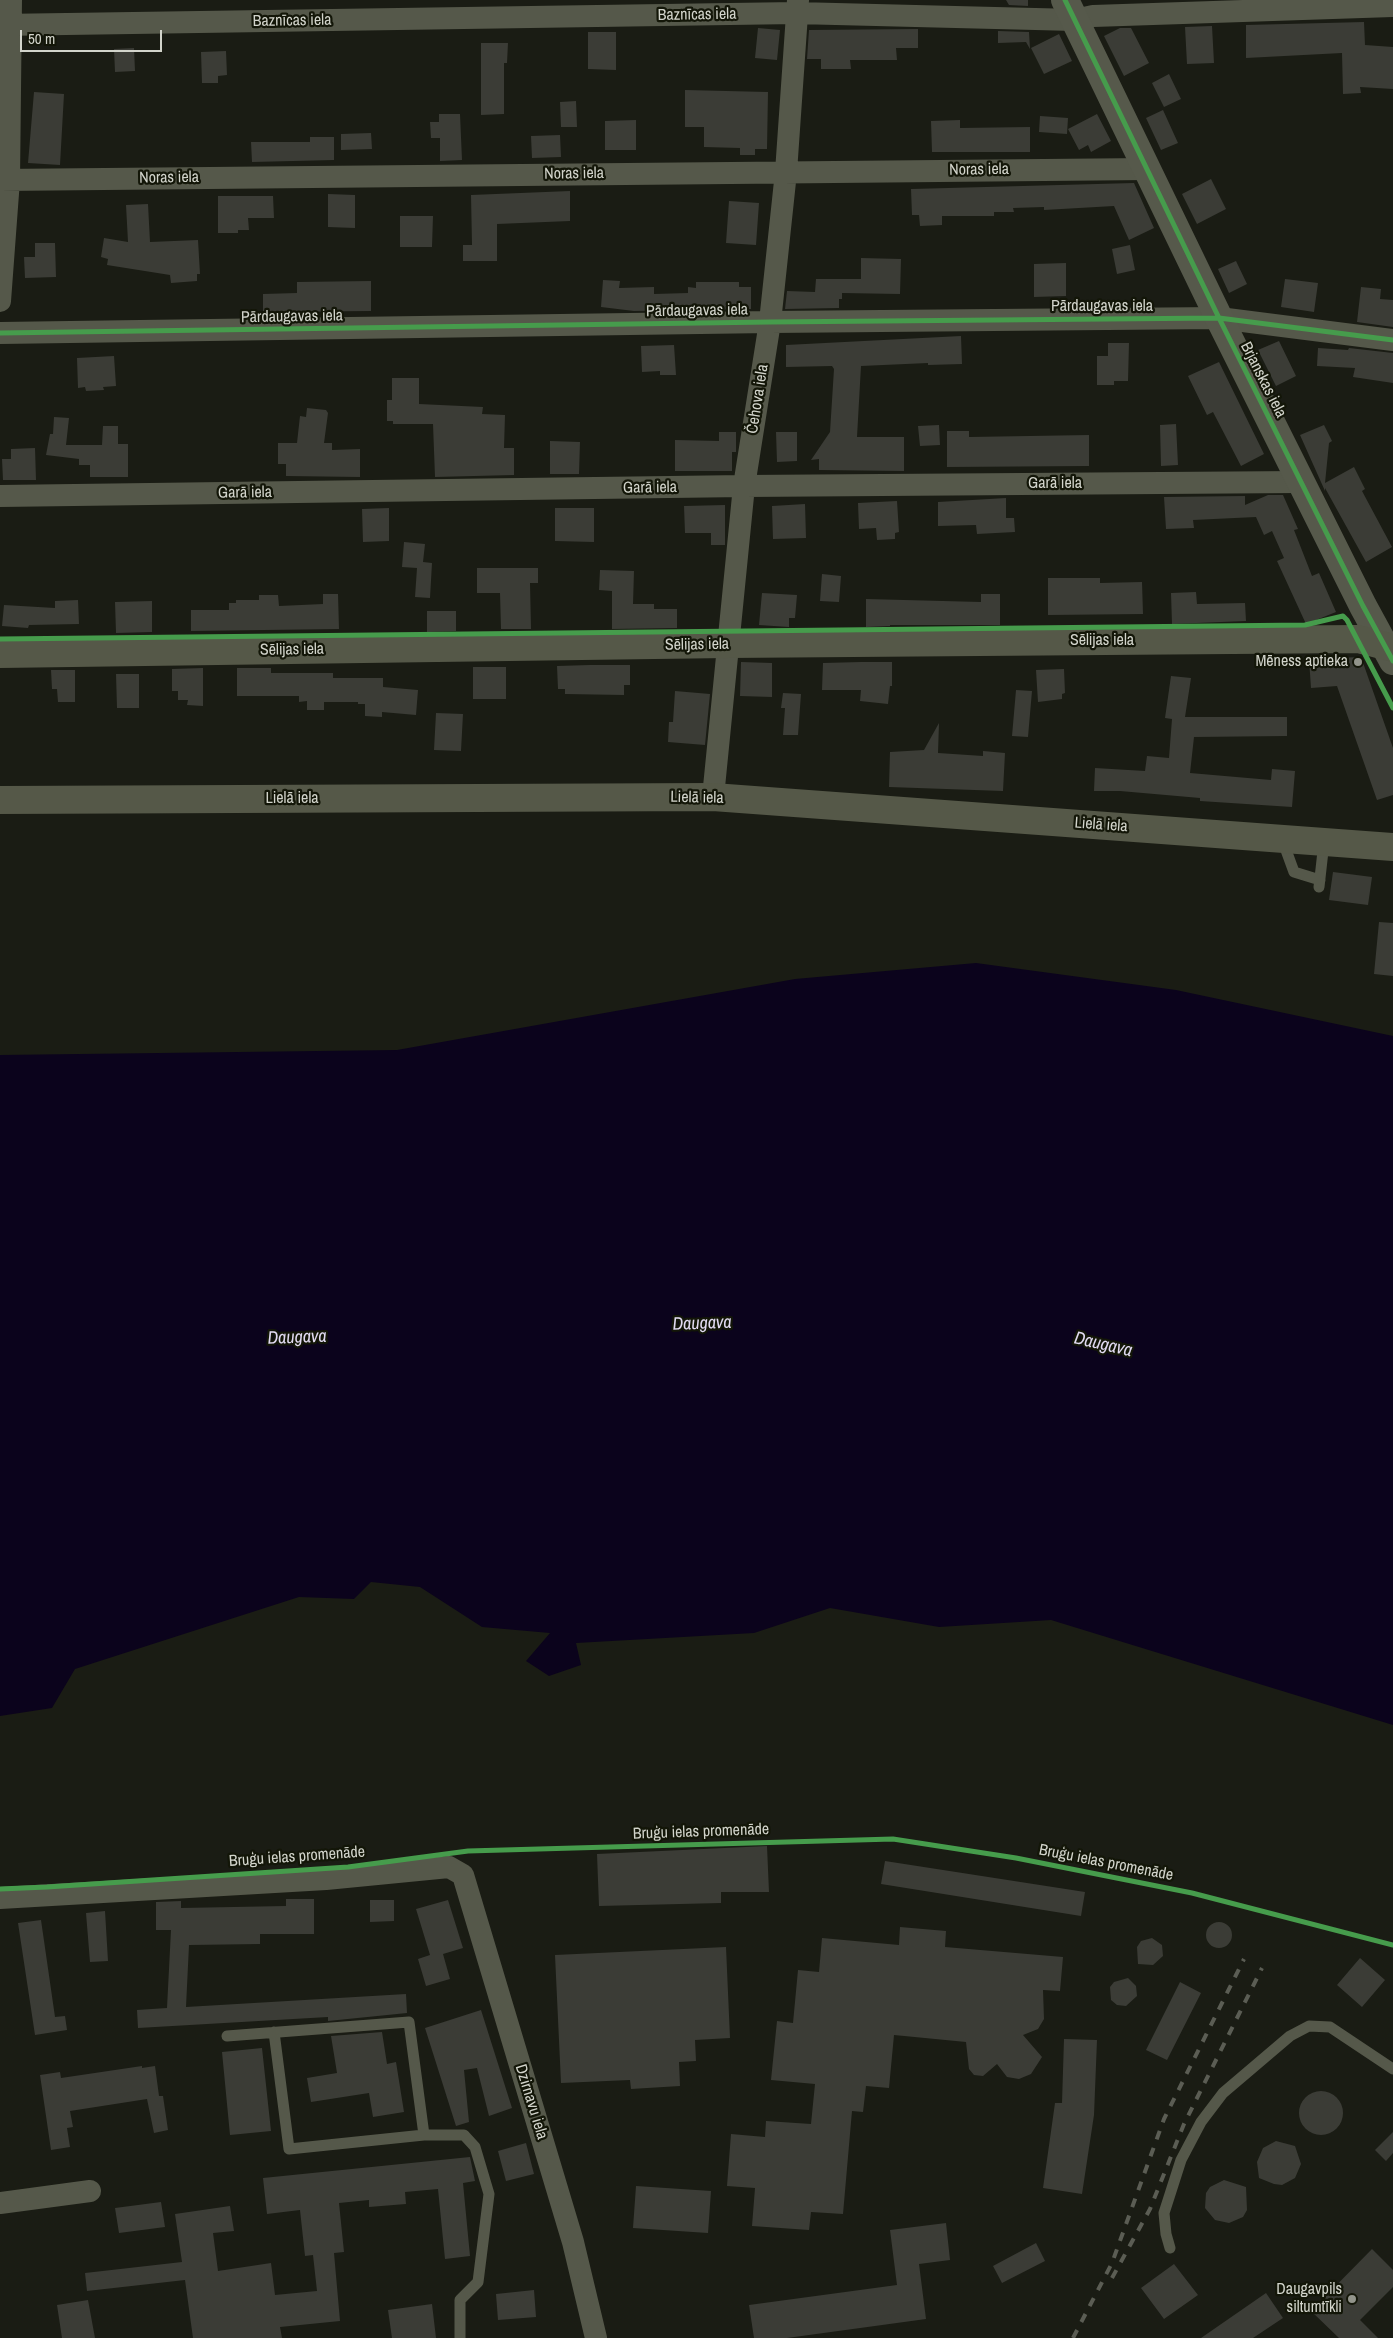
<!DOCTYPE html>
<html>
<head>
<meta charset="utf-8">
<style>
	body { margin:0 }
	#map { position:relative; width:1393px; height:2338px; overflow:hidden; background:#1a1c14; font-family:"Archivo Narrow",sans-serif }
	canvas { display:block }
	.scale { position:absolute; left:20px; top:30px; width:142px; height:22px; box-sizing:border-box; border:2px solid #d2d4cb; border-top:0; padding-left:6px; font-size:15px; line-height:18px; white-space:nowrap; color:#d2d4cb; -webkit-text-stroke:4px #131608; paint-order:stroke }
</style>
</head>
<body>
<div id="map">
<canvas width="1393" height="2338"></canvas>
<div class="scale">50 m</div>
</div>
<script>
const g = document.querySelector('canvas').getContext('2d');
g.lineJoin = 'round';
function fill(path, color) {
  g.fillStyle = color;
  g.fill(path, 'evenodd');
}
function poly(rows) {
  const path = new Path2D();
  for (const r of rows) {
    if (r.length === 3) {
      path.moveTo(r[0] + r[2], r[1]);
      path.arc(r[0], r[1], r[2], 0, 2 * Math.PI);
      continue;
    }
    path.moveTo(r[0], r[1]);
    for (let i = 2; i < r.length; i += 2) path.lineTo(r[i], r[i + 1]);
  }
  return path;
}
function strokePath(path, color, width, dash) {
  g.strokeStyle = color;
  g.lineWidth = width;
  g.lineCap = dash ? 'butt' : 'round';
  g.setLineDash(dash || []);
  g.stroke(path);
}
function label(font, color, halo, rows, align = 'center') {
  g.font = font + ' "Archivo Narrow",sans-serif';
  g.lineWidth = 4.5;
  g.setLineDash([]);
  g.textBaseline = 'middle';
  g.strokeStyle = halo;
  g.fillStyle = color;
  for (const [text, x, y, turn = 0] of rows) {
    g.save();
    g.translate(x, y);
    g.rotate((+turn || 0) * Math.PI / 180);
    g.textAlign = isNaN(turn) ? turn : align;
    if (halo) g.strokeText(text, 0, 0);
    g.fillText(text, 0, 0);
    g.restore();
  }
}
const water = poly([
	[976,963,1176,990,1393,1036,1393,1725,1051,1620,939,1627,830,1608,754,1633,576,1643,581,1665,549,1676,526,1661,550,1633,482,1627,420,1587,371,1582,354,1599,299,1597,75,1669,52,1708,0,1716,0,1055,397,1050,795,979]
]);
const building = poly([
	[1006,0,1028,0,1028,6,1009,5],
	[1364,22,1365,45,1393,47,1393,89,1360,87,1361,93,1343,94,1342,53,1246,58,1246,25],
	[1212,26,1214,63,1187,64,1185,27],
	[758,28,780,30,777,60,755,58],
	[1120,28,1131,28,1149,63,1124,76,1104,36],
	[918,29,918,48,896,48,897,60,850,60,851,69,821,69,821,59,807,59,809,30],
	[998,31,1029,32,1030,49,1026,42,998,43],
	[588,32,616,32,616,70,588,69],
	[1059,34,1072,61,1044,74,1031,48],
	[481,43,508,43,507,63,504,63,504,114,481,115],
	[134,48,135,71,115,72,114,49],
	[226,51,227,75,218,76,218,83,202,83,201,52],
	[1169,74,1181,99,1164,107,1152,83],
	[685,90,768,92,767,149,755,149,755,155,740,155,740,148,704,147,704,127,685,127],
	[34,92,64,94,60,165,28,163],
	[576,101,577,127,561,127,560,102],
	[1163,110,1178,143,1161,150,1146,118],
	[439,114,460,114,462,160,440,161,440,138,431,138,430,122,439,122],
	[1097,114,1111,141,1091,152,1088,145,1079,150,1068,129],
	[1040,116,1068,118,1067,134,1039,132],
	[636,120,636,150,605,150,605,121],
	[960,120,960,128,1030,127,1030,152,932,152,931,121],
	[371,133,372,149,341,150,341,134],
	[560,135,561,157,532,158,531,136],
	[310,137,334,137,334,160,252,162,251,142,310,142],
	[1211,179,1226,209,1197,224,1182,194],
	[1134,183,1154,228,1129,240,1114,206,1044,210,1044,207,1013,208,1014,212,994,212,994,216,942,216,942,225,920,226,919,215,912,215,911,189],
	[570,191,570,221,497,224,497,261,463,261,463,245,472,245,471,195],
	[328,194,355,195,355,228,328,227],
	[218,196,273,196,274,218,248,218,249,230,238,230,238,233,218,233],
	[729,201,759,203,756,245,726,243],
	[148,204,150,242,198,240,200,274,197,274,197,281,171,283,170,275,107,265,108,259,101,257,104,238,128,242,126,205],
	[400,216,433,216,432,247,400,247],
	[35,243,55,243,56,277,25,278,24,257,35,257],
	[1130,245,1135,270,1117,274,1112,249],
	[861,258,901,259,900,294,842,293,842,299,839,299,839,308,785,309,787,291,815,292,816,279,861,279],
	[1236,261,1247,284,1229,293,1218,269],
	[1066,263,1066,296,1034,297,1034,264],
	[1285,279,1318,283,1314,312,1281,307],
	[603,280,620,281,619,288,654,287,654,294,688,293,688,287,696,288,696,282,739,282,739,287,751,287,751,309,634,311,601,307],
	[371,281,371,311,263,312,263,294,297,293,297,282],
	[1361,287,1381,289,1380,299,1393,300,1393,327,1357,322],
	[961,336,962,364,928,365,928,363,861,366,857,437,904,437,904,471,819,470,819,459,811,460,830,432,834,369,832,366,786,367,786,345],
	[1279,341,1296,376,1276,386,1258,350],
	[1108,343,1129,343,1128,381,1114,381,1114,385,1097,385,1097,356,1108,356],
	[674,345,676,375,660,375,660,371,642,372,641,346],
	[1318,348,1348,350,1349,348,1393,353,1393,383,1353,377,1355,368,1317,366],
	[114,356,116,386,103,387,104,390,86,391,85,387,78,388,77,358],
	[1219,362,1264,454,1241,466,1213,412,1207,415,1188,376],
	[392,378,419,378,419,404,483,407,482,414,505,415,504,448,514,448,514,475,435,477,433,424,393,424,393,421,387,421,387,400,392,400],
	[307,408,326,410,328,413,324,443,332,443,332,450,360,449,360,477,286,476,286,464,278,464,278,443,297,443,300,416,306,417],
	[54,417,69,418,66,445,102,445,103,426,118,426,118,444,128,444,128,477,90,477,90,465,79,465,79,459,46,455,50,434,53,434],
	[1176,424,1178,465,1161,466,1160,425],
	[939,425,940,445,920,446,918,426],
	[1324,425,1332,441,1329,443,1325,483,1354,467,1365,489,1362,491,1392,547,1366,562,1325,488,1325,491,1300,435],
	[947,431,969,431,969,437,1089,435,1089,466,947,467],
	[719,432,736,432,736,452,732,452,732,471,675,471,675,440,719,441],
	[776,432,797,432,797,461,777,462],
	[550,441,580,442,579,474,550,474],
	[35,448,36,480,3,480,2,459,11,459,11,449],
	[1268,495,1283,495,1298,529,1294,530,1312,576,1319,573,1336,612,1306,624,1277,561,1284,558,1272,531,1264,535,1256,517,1193,520,1194,528,1166,529,1164,497,1245,496,1245,505],
	[1006,498,1006,518,1014,518,1015,532,977,534,976,525,938,526,938,502],
	[897,501,899,532,895,533,895,539,877,540,876,528,859,529,858,503],
	[805,504,806,538,773,539,772,506],
	[725,505,725,545,711,545,711,533,685,533,684,506],
	[389,508,389,541,363,542,362,509],
	[555,508,594,508,594,542,555,541],
	[404,542,425,544,423,562,432,563,430,598,415,597,417,568,402,567],
	[477,568,538,568,538,583,530,583,531,629,501,629,500,593,477,593],
	[600,570,634,571,633,604,654,604,654,609,677,609,677,628,612,629,612,591,599,590],
	[822,574,841,576,839,602,820,601],
	[1048,578,1100,578,1100,583,1142,582,1143,614,1048,615],
	[1196,592,1197,604,1245,603,1246,621,1172,624,1171,593],
	[762,593,797,595,795,618,789,618,789,627,759,625],
	[323,594,338,594,339,629,191,631,191,610,229,610,229,603,236,603,236,600,259,600,259,595,278,595,279,606,323,604],
	[981,594,1000,594,1000,625,890,625,890,626,866,627,866,599,981,602],
	[78,600,79,624,29,625,28,628,2,626,4,605,55,608,55,601],
	[152,601,152,632,116,633,115,602],
	[427,611,456,611,456,631,427,632],
	[1361,657,1393,748,1393,795,1377,800,1337,686,1311,688,1309,659],
	[741,662,772,663,772,697,740,696],
	[861,662,892,662,892,686,890,686,888,704,860,701,861,690,822,690,823,663],
	[590,665,630,665,630,685,624,685,624,695,565,694,565,689,558,689,557,666],
	[473,667,506,667,506,699,473,699],
	[203,668,203,706,187,705,188,700,178,700,178,691,172,691,172,669],
	[237,668,271,668,271,673,333,673,333,678,383,678,383,687,418,690,416,715,382,712,382,717,365,716,365,704,358,704,358,702,324,702,324,710,307,710,307,701,299,702,299,696,237,696],
	[1064,669,1065,693,1062,694,1062,699,1038,702,1036,670],
	[51,670,75,670,75,702,58,702,57,689,52,689],
	[116,674,139,674,139,708,117,708],
	[1171,676,1191,678,1185,717,1287,717,1287,736,1194,737,1190,773,1271,780,1272,769,1295,771,1292,807,1200,801,1200,798,1120,791,1094,791,1095,768,1145,771,1147,756,1169,758,1172,719,1165,718],
	[1016,690,1032,691,1028,737,1012,736],
	[675,691,710,694,705,745,668,742,669,722,673,722],
	[783,693,801,694,798,735,783,735,785,708,781,708],
	[436,713,463,714,461,751,434,750],
	[939,723,938,753,983,756,983,751,1005,753,1003,791,889,787,890,752,924,750],
	[1333,872,1372,877,1368,905,1329,900],
	[1379,922,1393,923,1393,976,1374,974],
	[767,1846,769,1892,721,1892,721,1903,599,1906,597,1854],
	[885,1861,1085,1892,1081,1916,881,1884],
	[286,1899,314,1899,314,1934,260,1934,260,1944,189,1945,186,2007,406,1994,407,2013,328,2021,328,2017,138,2028,137,2010,167,2008,171,1930,156,1930,156,1902,181,1901,181,1908,286,1906],
	[370,1900,394,1900,394,1921,370,1922],
	[448,1900,463,1948,443,1954,450,1979,426,1986,418,1959,430,1955,416,1909],
	[105,1911,108,1961,90,1962,86,1913],
	[41,1920,55,2017,65,2016,67,2030,35,2035,18,1923],
	[1219,1935,13],
	[900,1927,946,1931,945,1947,1063,1957,1060,1991,1043,1990,1044,2019,1038,2029,1023,2035,1042,2057,1031,2074,1019,2079,1007,2077,997,2064,983,2076,974,2075,969,2069,966,2042,894,2035,889,2088,866,2086,863,2112,852,2111,843,2214,811,2212,809,2230,752,2226,755,2188,727,2186,731,2134,765,2137,766,2121,811,2124,815,2084,771,2080,777,2021,793,2023,798,1970,819,1972,822,1938,899,1945],
	[1152,1938,1162,1945,1163,1956,1153,1965,1138,1964,1137,1947,1141,1941],
	[726,1947,730,2038,695,2040,696,2061,679,2062,680,2086,631,2089,630,2080,561,2083,555,1955],
	[1360,1958,1385,1980,1362,2007,1337,1985],
	[1128,1978,1136,1986,1137,1996,1126,2006,1117,2005,1111,2000,1110,1987,1114,1982],
	[1180,1982,1201,1993,1167,2060,1146,2050],
	[481,2010,512,2108,489,2116,477,2068,464,2070,469,2122,456,2126,425,2028],
	[382,2032,387,2064,396,2062,404,2112,373,2117,369,2093,311,2102,307,2078,337,2073,331,2036],
	[1064,2039,1097,2040,1094,2115,1082,2194,1043,2188,1055,2103,1062,2103],
	[262,2048,271,2131,230,2135,222,2052],
	[142,2066,142,2068,155,2066,159,2096,163,2096,168,2130,154,2133,147,2099,70,2111,73,2127,67,2128,70,2147,51,2150,40,2075,60,2072,61,2078],
	[1321,2113,22],
	[1393,2132,1393,2153,1386,2161,1375,2150],
	[1276,2141,1295,2146,1301,2164,1295,2178,1282,2185,1274,2184,1259,2178,1257,2162,1263,2148],
	[526,2143,534,2174,506,2181,498,2151],
	[470,2157,475,2181,463,2183,470,2256,445,2259,438,2189,405,2192,406,2204,369,2207,369,2200,339,2203,344,2252,334,2253,340,2321,280,2327,282,2338,193,2338,185,2280,87,2291,85,2273,182,2262,175,2214,230,2206,234,2231,213,2233,218,2271,271,2263,275,2295,317,2291,313,2255,305,2256,300,2210,267,2214,263,2178],
	[1224,2180,1246,2187,1247,2210,1243,2217,1229,2223,1215,2220,1205,2208,1206,2193,1210,2187],
	[636,2186,711,2191,708,2233,633,2228],
	[161,2202,165,2227,119,2233,115,2208],
	[946,2223,950,2260,919,2264,926,2319,787,2338,754,2338,749,2305,897,2285,890,2230],
	[1036,2243,1045,2261,1002,2283,993,2266],
	[1372,2249,1393,2270,1393,2287,1360,2320,1378,2338,1339,2338,1311,2311],
	[1174,2264,1198,2295,1164,2319,1141,2288],
	[534,2290,536,2317,498,2320,496,2294],
	[1266,2293,1283,2318,1253,2338,1201,2338],
	[88,2300,95,2338,62,2338,57,2305],
	[432,2304,436,2338,392,2338,388,2310]
]);
const service = poly([
	[1282,839,1294,872,1320,880],
	[1319,887,1324,842],
	[274,2032,289,2149,424,2135],
	[227,2036,409,2022,424,2135,464,2135,475,2147,489,2194,478,2282,460,2300,460,2338],
	[1170,2248,1166,2234,1164,2213,1181,2160,1201,2122,1223,2093,1290,2036,1309,2026,1330,2027,1393,2069]
]);
const minor = poly([
	[0,25,796,13,1075,20,1093,16,1393,6],
	[0,180,1148,169],
	[0,301,9,180,11,0],
	[0,333,770,322,1219,318,1393,340],
	[0,496,744,486,1300,482],
	[713,797,744,486,770,322,786,172,798,0],
	[0,1898,326,1879,449,1867,463,1875,573,2242,596,2338],
	[0,2203,90,2191]
]);
const secondary = poly([
	[1065,0,1219,318,1363,606,1393,661]
]);
const primary = poly([
	[0,654,728,644,1358,639,1393,648],
	[0,800,713,797,1393,847]
]);
const rail = poly([
	[1112,2278,1150,2209,1184,2124,1262,1968],
	[1073,2338,1112,2263,1164,2119,1244,1959]
]);
const cycleway = poly([
	[1065,0,1219,318,1363,606,1393,661],
	[0,333,770,322,1219,318,1393,340],
	[0,639,1305,625,1343,616,1347,620,1393,708],
	[0,1889,47,1887,348,1867,468,1851,893,1839,1016,1858,1192,1893,1393,1945]
]);
const markers = [
	[1358,662,5,"#92948b"],
	[1352,2299,5,"#92948b"]
];
const streetNames = [
	["Baznīcas iela",697,15,-1],
	["Baznīcas iela",292,21,-1],
	["Noras iela",979,170,-1],
	["Noras iela",574,174,-1],
	["Noras iela",169,178,-1],
	["Pārdaugavas iela",1102,307],
	["Pārdaugavas iela",697,311,-1],
	["Pārdaugavas iela",292,317,-1],
	["Brjanskas iela",1263,380,63],
	["Čehova iela",758,399,-81],
	["Garā iela",1055,484],
	["Garā iela",650,488,-1],
	["Garā iela",245,493,-1],
	["Sēlijas iela",1102,641],
	["Sēlijas iela",697,645,-1],
	["Sēlijas iela",292,650,-1],
	["Lielā iela",697,798,1],
	["Lielā iela",292,799],
	["Lielā iela",1101,825,4],
	["Bruģu ielas promenāde",701,1832,-2],
	["Bruģu ielas promenāde",297,1857,-4],
	["Bruģu ielas promenāde",1106,1863,11],
	["Dzirnavu iela",531,2102,73]
];
const poiNames = [
	["Mēness aptieka",1348,662],
	["Daugavpils",1342,2290],
	["siltumtīkli",1342,2308]
];
const waterNames = [
	["Daugava",702,1324,-2],
	["Daugava",297,1338,-2],
	["Daugava",1103,1345,13]
];
fill(water, '#0b031c');
fill(building, '#3b3c36');
strokePath(service, '#55584a', 11);
strokePath(minor, '#55584a', 22);
strokePath(secondary, '#56594b', 28);
strokePath(primary, '#555848', 28);
strokePath(rail, '#5b5d54', 4, [9, 9]);
strokePath(cycleway, '#469c4c', 5);
for (const [x, y, r, color] of markers) {
  const dot = new Path2D();
  dot.arc(x, y, r, 0, 2 * Math.PI);
  g.fillStyle = color;
  g.fill(dot);
  strokePath(dot, '#131608', 2);
}
label('16px', '#d2d4cb', '#131608', streetNames);
label('16px', '#d2d4cb', '#131608', poiNames, 'right');
label('italic 18px', '#e2dbf2', '#131608', waterNames);
</script>
</body>
</html>
